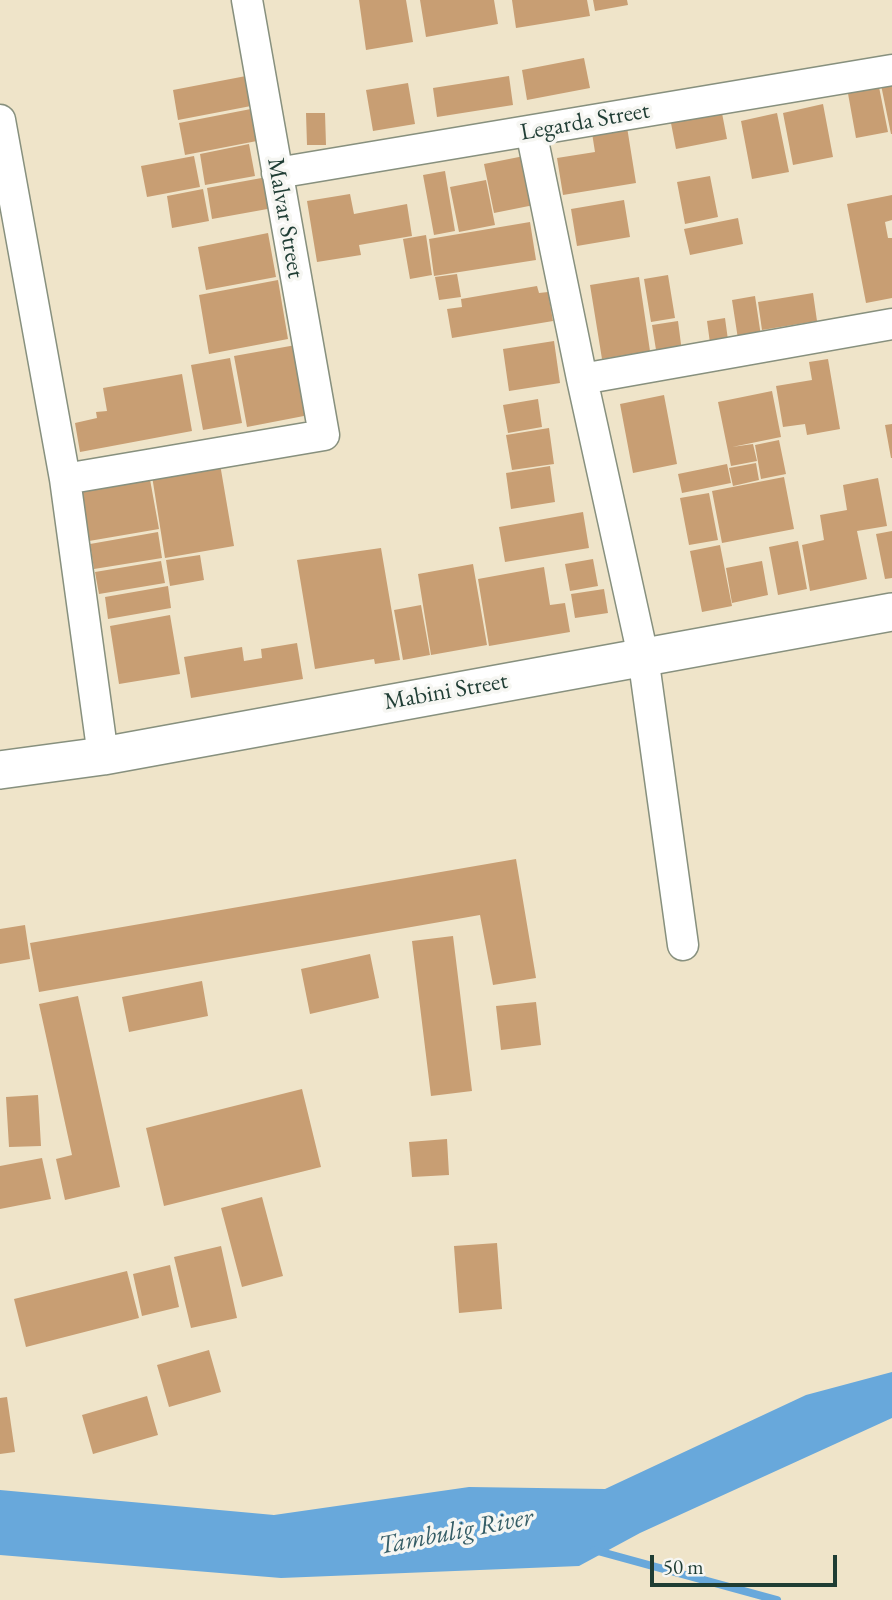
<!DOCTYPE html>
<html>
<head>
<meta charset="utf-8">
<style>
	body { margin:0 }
	#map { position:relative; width:892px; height:1600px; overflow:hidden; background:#efe4c9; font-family:"EB Garamond",serif }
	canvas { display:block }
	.scale { position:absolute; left:650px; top:1555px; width:187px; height:32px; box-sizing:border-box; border:4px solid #1f3d34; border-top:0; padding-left:9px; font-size:21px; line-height:24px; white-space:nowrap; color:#1f3d34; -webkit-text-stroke:5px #f6f6f2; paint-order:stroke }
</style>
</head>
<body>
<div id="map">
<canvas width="892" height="1600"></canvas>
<div class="scale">50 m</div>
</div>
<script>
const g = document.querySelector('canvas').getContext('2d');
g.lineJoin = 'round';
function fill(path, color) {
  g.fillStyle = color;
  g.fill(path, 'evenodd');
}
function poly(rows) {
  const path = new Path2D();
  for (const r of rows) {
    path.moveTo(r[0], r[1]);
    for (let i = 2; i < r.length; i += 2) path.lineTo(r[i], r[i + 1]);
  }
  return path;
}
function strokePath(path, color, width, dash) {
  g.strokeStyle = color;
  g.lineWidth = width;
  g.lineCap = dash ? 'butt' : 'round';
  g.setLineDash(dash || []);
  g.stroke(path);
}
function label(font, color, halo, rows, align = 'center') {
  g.font = font + ' "EB Garamond",serif';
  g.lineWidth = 7;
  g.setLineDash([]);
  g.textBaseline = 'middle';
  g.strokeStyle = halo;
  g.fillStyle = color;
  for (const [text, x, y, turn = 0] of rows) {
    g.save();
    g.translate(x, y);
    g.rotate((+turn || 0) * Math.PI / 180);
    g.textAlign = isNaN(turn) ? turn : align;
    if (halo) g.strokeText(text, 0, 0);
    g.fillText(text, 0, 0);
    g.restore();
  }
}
const water = poly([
	[892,1372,892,1418,640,1533,579,1566,281,1578,0,1555,0,1490,274,1515,469,1487,605,1489,806,1395]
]);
const stream = poly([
	[594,1550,777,1600]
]);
const building = poly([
	[359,0,406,0,413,42,366,50],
	[420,0,494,0,498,24,426,37],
	[512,0,587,0,590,16,516,28],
	[593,0,627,0,628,5,595,11],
	[584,58,590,88,527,100,522,70],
	[246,76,251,106,178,120,173,90],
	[509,76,513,105,437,117,433,88],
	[892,77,892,134,891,134,880,80],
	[878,82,888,132,856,138,847,88],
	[408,83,415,124,373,131,366,90],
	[823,104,833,157,793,165,783,113],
	[256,108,262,140,185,155,179,123],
	[721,108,727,139,676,149,670,118],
	[306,113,325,113,326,145,307,145],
	[777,113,789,172,752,179,741,121],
	[627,127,636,183,563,195,557,158,595,152,592,133],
	[249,144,255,176,205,185,200,154],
	[194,156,200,187,147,197,141,166],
	[524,156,534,205,494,213,484,164],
	[445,171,455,231,434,235,423,175],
	[710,176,718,217,685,224,677,182],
	[267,177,273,208,212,219,207,188],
	[486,180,495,225,459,232,450,187],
	[203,189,209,221,172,228,167,196],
	[350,194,354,214,407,204,412,236,359,245,361,255,317,262,307,201],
	[892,195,892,220,885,222,888,238,892,238,892,298,866,303,847,204],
	[624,200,630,237,577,246,571,209],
	[738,218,743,244,690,255,684,229],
	[530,222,536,260,434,276,429,239],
	[268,233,276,277,206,290,198,247],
	[426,235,432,275,410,279,403,239],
	[457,274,461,297,439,300,435,277],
	[668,275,675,318,651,322,644,279],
	[639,277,650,351,602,359,590,285],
	[278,280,288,339,209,354,199,295],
	[537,286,539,293,548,292,553,321,452,338,447,309,462,307,461,299],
	[813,293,817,321,762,330,758,302],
	[755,296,761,336,738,339,732,300],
	[725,318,728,340,710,343,707,321],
	[678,321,682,352,657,356,652,325],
	[554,341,560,383,509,391,503,349],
	[296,345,309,415,247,427,234,356],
	[230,358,242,423,203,430,191,365],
	[828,359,840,429,807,435,805,424,783,427,776,386,812,380,809,362],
	[182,374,192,431,80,452,75,423,97,418,96,412,107,411,103,388],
	[772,391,781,437,732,447,753,444,757,461,731,466,718,402],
	[664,395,677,464,633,473,620,404],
	[538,399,542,427,508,433,503,405],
	[892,424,892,458,891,458,885,425],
	[549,428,554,464,512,470,506,435],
	[779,440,786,474,761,479,755,445],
	[756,463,759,480,733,486,729,468],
	[220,464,234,546,165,558,152,476],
	[727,464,731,483,682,493,678,474],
	[550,466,555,502,511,509,506,473],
	[149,474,159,529,89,541,80,486],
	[784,477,794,529,722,543,712,491],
	[878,478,887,526,857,531,867,579,810,591,802,545,824,540,820,515,847,510,843,485],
	[709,493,718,540,689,545,680,498],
	[583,512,589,548,505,562,499,527],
	[892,531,892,578,885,579,876,534],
	[158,532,162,558,94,569,90,544],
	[798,541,807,589,778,595,769,547],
	[720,545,732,606,702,612,690,551],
	[381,548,400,660,375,664,374,659,315,669,297,560],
	[200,555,204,580,170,586,166,560],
	[593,559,598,586,570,591,565,564],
	[161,561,165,583,99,594,95,572],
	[762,561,768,595,732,603,726,568],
	[473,564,487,645,431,655,418,574],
	[544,567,550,605,565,603,570,632,489,646,478,579],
	[168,586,171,608,108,619,105,597],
	[604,589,608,613,575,618,571,594],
	[421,605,430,655,403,660,394,610],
	[170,615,180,674,119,684,110,626],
	[297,643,303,679,191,698,184,657,242,647,244,661,262,658,261,649],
	[516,859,536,978,493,985,480,915,39,992,30,943],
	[25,925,30,959,0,964,0,929],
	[453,936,472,1091,431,1096,412,941],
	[370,954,379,998,310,1014,301,969],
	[202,981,208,1016,129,1032,122,997],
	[78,996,120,1187,65,1200,56,1159,72,1155,39,1004],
	[536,1002,541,1045,501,1050,496,1006],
	[302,1089,321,1167,164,1206,146,1128],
	[38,1095,41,1146,9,1147,6,1097],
	[447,1139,449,1175,412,1177,409,1142],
	[42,1158,51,1199,0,1209,0,1166],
	[262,1197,283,1276,242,1287,221,1208],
	[497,1243,502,1309,459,1313,454,1246],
	[221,1246,237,1318,191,1328,174,1257],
	[170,1265,179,1307,142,1316,133,1274],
	[127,1271,139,1318,26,1347,14,1299],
	[209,1350,221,1392,169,1407,157,1365],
	[147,1396,158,1435,93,1454,82,1415],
	[7,1397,15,1452,0,1454,0,1398]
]);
const minor = poly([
	[0,120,65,479,103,756],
	[531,131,582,379,643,656,683,945],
	[277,173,892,70],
	[582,379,892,324],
	[65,479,324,435,247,0]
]);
const tertiary = poly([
	[0,770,103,756,892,612]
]);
const streetNames = [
	["Legarda Street",585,122,-10],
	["Malvar Street",285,218,80],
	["Mabini Street",446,692,-10]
];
const waterNames = [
	["Tambulig River",456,1532,-11]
];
fill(water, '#68a8db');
strokePath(stream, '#68a8db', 8);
fill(building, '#c89e73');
strokePath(minor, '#87907e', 33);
strokePath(tertiary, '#87907e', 40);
strokePath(minor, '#fff', 30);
strokePath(tertiary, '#fff', 37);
label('24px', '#1f3d34', '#f6f6f2', streetNames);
label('italic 26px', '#355d66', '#f6f6f2', waterNames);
</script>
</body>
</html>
